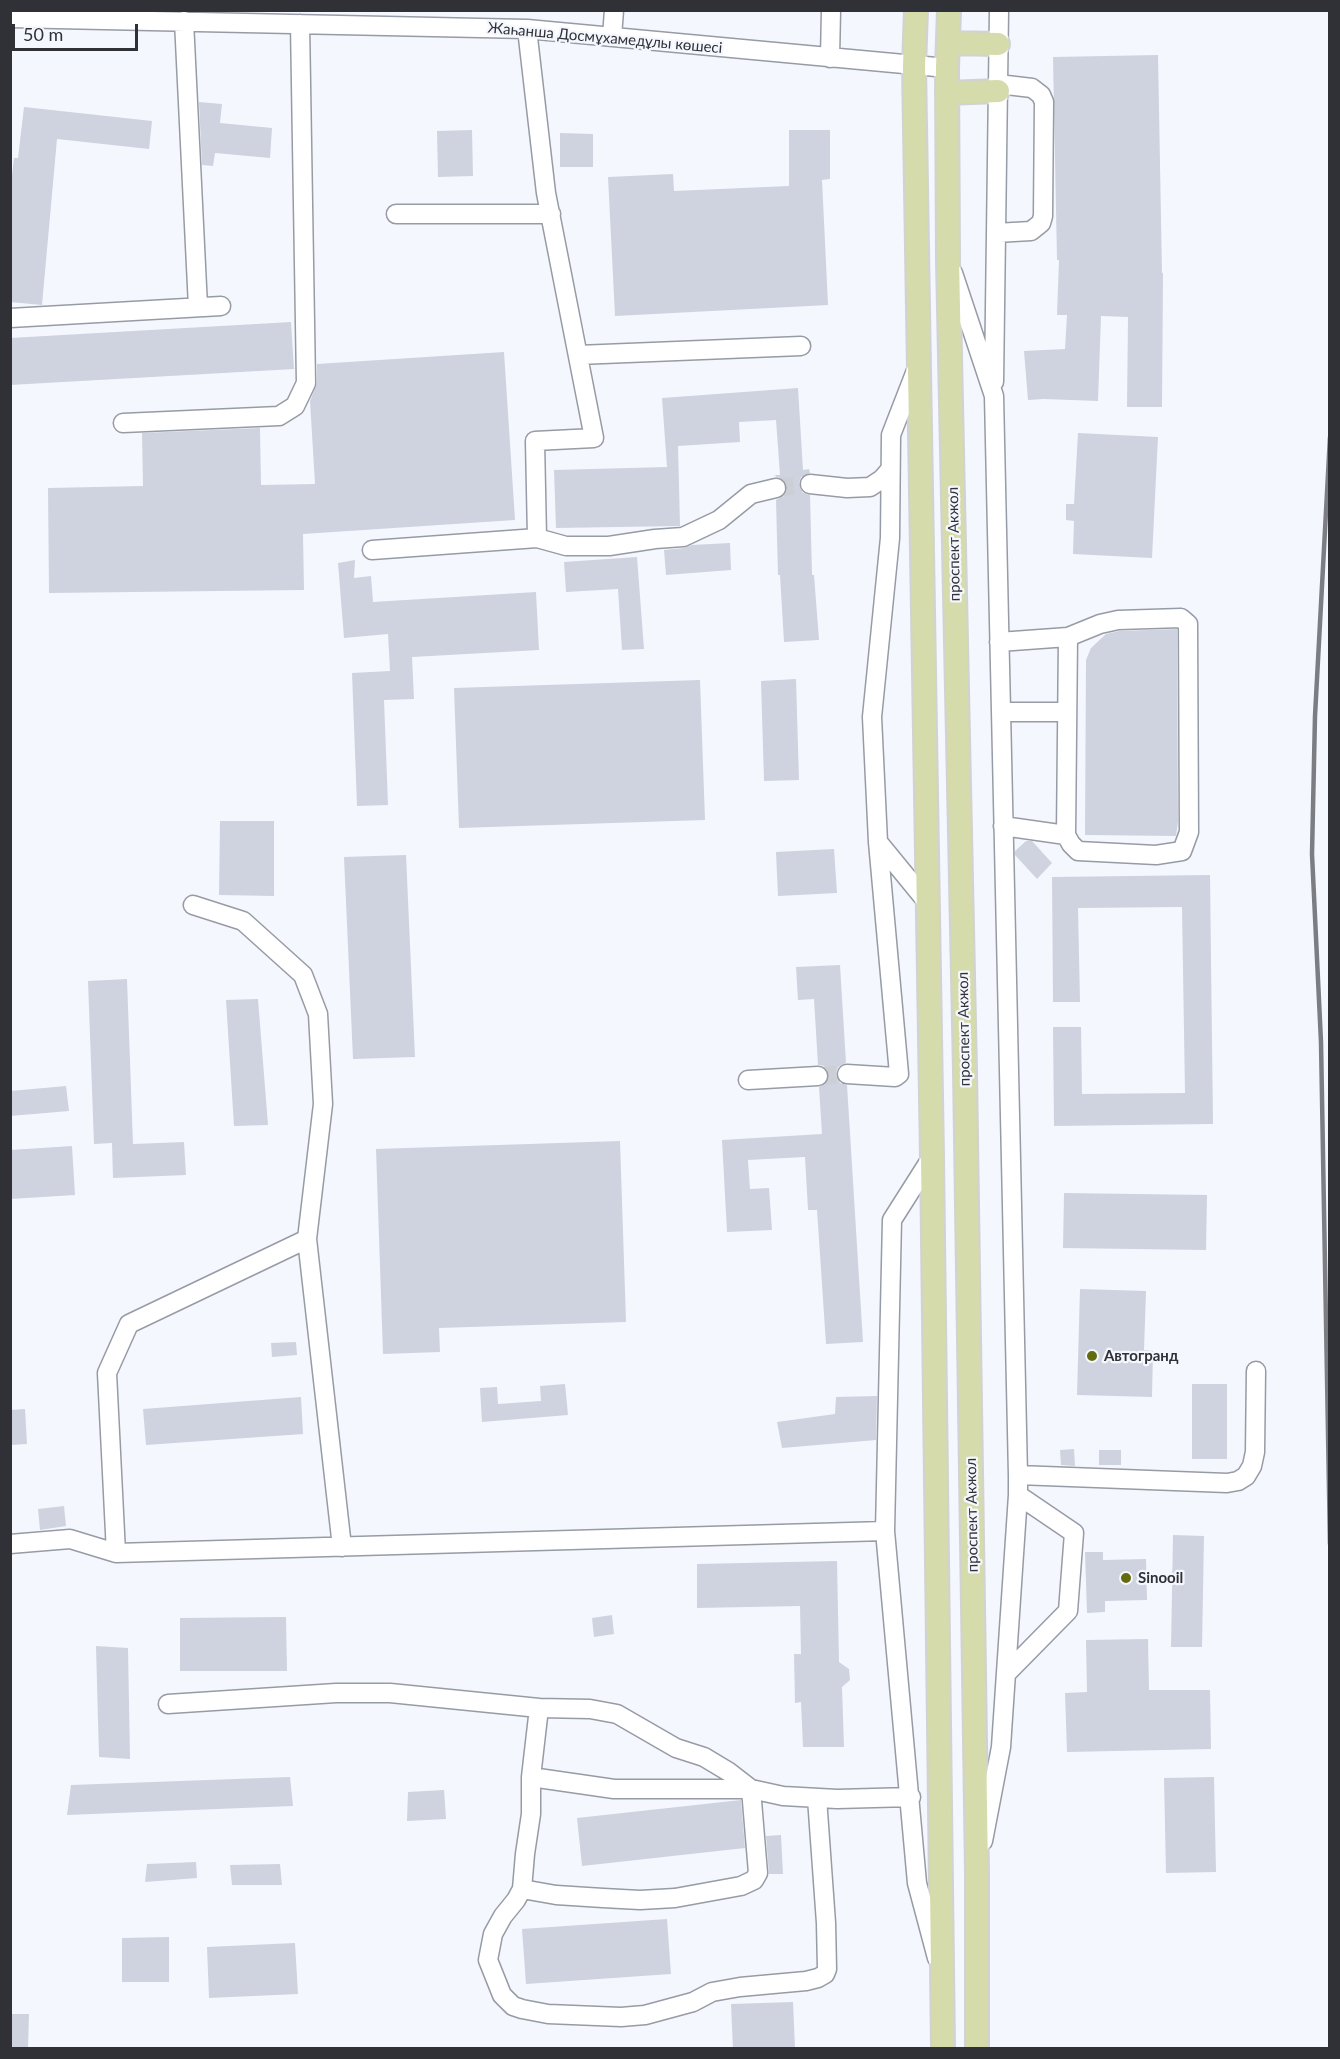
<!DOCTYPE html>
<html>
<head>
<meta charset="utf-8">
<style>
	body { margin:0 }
	#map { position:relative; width:1340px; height:2059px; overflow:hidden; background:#f4f7fe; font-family:Lato,sans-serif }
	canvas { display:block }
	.frame { position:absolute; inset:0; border:12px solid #303136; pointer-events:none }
	.scale { position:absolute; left:12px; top:24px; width:126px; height:27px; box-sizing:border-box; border:3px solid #303136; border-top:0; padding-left:8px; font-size:18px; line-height:21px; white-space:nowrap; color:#303136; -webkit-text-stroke:4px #f4f7fe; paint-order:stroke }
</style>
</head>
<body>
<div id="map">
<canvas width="1340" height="2059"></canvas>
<div class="frame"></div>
<div class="scale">50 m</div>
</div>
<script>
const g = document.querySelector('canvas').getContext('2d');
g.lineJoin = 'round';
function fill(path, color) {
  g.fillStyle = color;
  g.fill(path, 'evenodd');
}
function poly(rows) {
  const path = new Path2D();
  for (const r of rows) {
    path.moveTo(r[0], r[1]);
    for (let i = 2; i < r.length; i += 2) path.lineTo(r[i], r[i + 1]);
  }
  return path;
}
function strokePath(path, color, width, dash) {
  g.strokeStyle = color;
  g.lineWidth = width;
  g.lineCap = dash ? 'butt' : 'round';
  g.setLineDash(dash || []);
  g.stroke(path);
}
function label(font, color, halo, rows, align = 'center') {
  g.font = font + ' Lato,sans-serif';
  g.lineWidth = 4.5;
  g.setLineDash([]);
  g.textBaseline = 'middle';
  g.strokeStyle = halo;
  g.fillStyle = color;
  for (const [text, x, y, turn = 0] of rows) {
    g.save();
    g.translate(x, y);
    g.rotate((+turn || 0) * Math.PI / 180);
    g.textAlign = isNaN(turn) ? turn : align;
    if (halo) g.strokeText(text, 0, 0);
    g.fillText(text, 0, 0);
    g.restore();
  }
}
const building = poly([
	[1158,55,1162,273,1163,273,1162,407,1127,407,1128,317,1101,316,1098,401,1044,399,1028,400,1024,351,1065,349,1067,315,1057,315,1059,260,1057,260,1053,57],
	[199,102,222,104,220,123,272,128,270,158,215,153,213,166,202,165],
	[24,107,152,121,149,149,57,139,42,305,10,302,10,192,14,158,18,158],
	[472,130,473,176,438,177,437,131],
	[789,130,830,130,830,179,822,180,828,305,615,316,608,177,673,174,674,191,789,186],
	[560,133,593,134,593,167,560,167],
	[291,322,294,369,10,385,10,338],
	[504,352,515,520,303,534,304,590,49,593,48,488,143,486,142,433,260,428,261,485,315,484,310,401,317,383,317,364],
	[798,388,803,470,809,469,810,473,801,477,799,483,803,493,810,495,812,575,814,575,819,640,784,642,780,575,778,575,776,500,784,496,787,486,784,480,776,477,775,475,780,475,776,420,739,422,740,442,678,446,680,526,556,528,554,470,667,467,662,398],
	[1078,433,1158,437,1152,558,1073,554,1074,521,1066,520,1066,504,1074,504],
	[730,543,731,570,666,575,664,550,684,548,692,545],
	[637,557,644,649,622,650,618,589,566,592,564,562],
	[355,560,354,578,371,576,373,602,536,592,539,650,412,657,414,699,384,700,388,805,357,806,352,673,390,671,388,634,344,638,338,563],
	[1177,629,1178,822,1176,836,1085,835,1086,660,1091,648,1106,634,1119,631],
	[796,679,799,780,764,781,761,681],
	[700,680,705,820,459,828,454,688],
	[220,821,274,821,274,896,219,895],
	[1026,841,1032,841,1052,863,1037,879,1015,855,1015,851],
	[834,849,837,893,778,896,776,852],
	[406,855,415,1057,353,1059,344,857],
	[1210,875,1213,1124,1054,1126,1053,1027,1081,1027,1082,1094,1185,1093,1182,907,1078,908,1080,1002,1053,1002,1052,877],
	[840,965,846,1063,838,1067,836,1074,840,1083,847,1085,863,1342,826,1344,817,1210,808,1210,805,1157,748,1160,750,1189,769,1188,772,1230,727,1232,722,1140,822,1134,819,1087,828,1082,829,1075,824,1066,818,1065,814,999,798,1000,796,967],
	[127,979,133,1144,184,1142,186,1175,113,1178,112,1143,94,1144,88,981],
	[258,999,268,1125,234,1126,226,1000],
	[66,1086,69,1111,10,1116,10,1091],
	[620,1141,626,1322,439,1328,440,1352,383,1354,376,1149],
	[72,1146,75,1195,10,1199,10,1150],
	[1064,1193,1207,1195,1206,1250,1063,1248],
	[1080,1289,1146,1291,1144,1350,1153,1351,1152,1397,1077,1395],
	[296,1342,297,1355,272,1357,271,1343],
	[565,1384,568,1415,482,1422,480,1388,497,1387,498,1404,541,1401,540,1386],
	[1192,1384,1227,1384,1227,1459,1192,1459],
	[877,1396,876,1440,782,1448,777,1422,835,1414,836,1397],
	[301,1397,303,1434,146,1445,143,1409],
	[25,1409,27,1444,10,1445,10,1410],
	[1074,1449,1075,1466,1061,1465,1060,1450],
	[1099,1450,1121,1450,1121,1465,1099,1465],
	[64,1506,66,1526,40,1530,38,1509],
	[1173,1535,1204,1536,1202,1647,1171,1647],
	[1085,1552,1103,1552,1103,1560,1146,1559,1147,1600,1105,1601,1105,1612,1087,1613],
	[837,1561,839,1662,849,1669,850,1680,842,1687,844,1747,803,1747,801,1702,795,1703,794,1654,801,1654,800,1606,697,1608,697,1564],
	[612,1615,614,1634,594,1637,592,1618],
	[286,1617,287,1671,180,1671,180,1618],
	[1148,1639,1149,1690,1210,1690,1211,1749,1067,1752,1065,1693,1087,1692,1086,1640],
	[96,1646,128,1648,130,1759,99,1757],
	[290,1777,293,1806,67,1815,71,1785],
	[1214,1777,1216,1872,1166,1873,1164,1778],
	[444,1790,446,1819,407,1821,408,1792],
	[741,1800,745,1848,582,1866,577,1818],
	[781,1835,783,1874,769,1874,766,1836],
	[196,1862,197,1878,145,1882,147,1864],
	[280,1864,282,1885,232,1885,230,1865],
	[667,1919,671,1974,526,1984,522,1929],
	[169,1937,169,1982,122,1982,122,1938],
	[295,1943,298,1994,209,1998,207,1947],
	[793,2002,795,2048,733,2049,731,2004],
	[10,2014,29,2014,28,2049,10,2049]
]);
const minorTunnel = poly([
	[776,488,810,484],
	[818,1076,847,1074]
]);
const minor = poly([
	[10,18,527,29,947,68],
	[184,21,198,307],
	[612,37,614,10],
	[830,58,831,10],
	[396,214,551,214],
	[996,233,1031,231,1041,223,1043,216,1044,102,1041,95,1032,88,998,84],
	[953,273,994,396,1018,1475,1018,1495,1001,1747,983,1841],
	[10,318,221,306],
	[578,355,801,346],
	[917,368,891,435,890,538,872,717,878,842,928,903],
	[994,382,999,10],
	[123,423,279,416,295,406,306,383,300,24],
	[810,484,847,488,870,487,882,479,889,471],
	[537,538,566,546,609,546,655,539,683,537,719,520,751,494,776,488],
	[372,550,537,538,535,441,594,438,546,193,527,29],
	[999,642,1068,637,1100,624,1118,620,1181,618,1188,624,1189,832,1182,851,1156,855,1078,851,1071,844,1066,835,1003,826],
	[1001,712,1067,712],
	[1066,835,1068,637],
	[193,905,243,921,303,975,318,1014,323,1104,307,1239,342,1547],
	[847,1074,895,1077,899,1074,878,842],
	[748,1080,818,1076],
	[932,1157,892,1220,885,1531,917,1883,937,1958],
	[1018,1475,1227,1483,1238,1481,1246,1476,1252,1466,1255,1452,1256,1371],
	[10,1544,70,1539,116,1553,885,1531],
	[116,1553,107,1373,129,1324,307,1239],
	[1006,1674,1068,1611,1074,1533,1018,1495],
	[168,1704,336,1693,390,1693,539,1708,590,1709,617,1714,676,1748,704,1757,729,1772,751,1789,783,1796,837,1799,911,1797],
	[539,1708,531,1777,531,1814,525,1854,522,1889,516,1900,503,1916,493,1934,488,1960,502,1995,513,2006,522,2009,548,2014,621,2017,645,2015,693,2002,712,1992,740,1987,806,1981,818,1978,825,1974,827,1969,826,1923,817,1798],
	[522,1889,556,1895,603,1898,640,1900,675,1898,741,1886,754,1880,758,1873,751,1789,614,1789,531,1777]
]);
const major = poly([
	[916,10,914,66,932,1157,943,2048],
	[949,10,947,68,948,260,965,1071,977,1873,977,2048],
	[948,43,998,44],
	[947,93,998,91]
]);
const rail = poly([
	[1330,437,1315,716,1312,854,1321,1042,1330,1544]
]);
const markers = [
	[1092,1356,6,"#646a0e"],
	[1126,1578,6,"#646a0e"]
];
const streetNames = [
	["Жаһанша Досмұхамедұлы көшесі",605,38,5],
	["проспект Акжол",954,544,-91],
	["проспект Акжол",964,1029,-91],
	["проспект Акжол",972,1515,-91]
];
const poiNames = [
	["Автогранд",1104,1356],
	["Sinooil",1138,1578]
];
fill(building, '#cfd3df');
strokePath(minorTunnel, '#cdcfd6', 18, [18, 9]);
strokePath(minor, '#979ba5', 21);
strokePath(major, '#d1d2d3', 26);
strokePath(minor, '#fff', 18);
strokePath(major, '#d6dbab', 22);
strokePath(rail, '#7b7d83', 4.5);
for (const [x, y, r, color] of markers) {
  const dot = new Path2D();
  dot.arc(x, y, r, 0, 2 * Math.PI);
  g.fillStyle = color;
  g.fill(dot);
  strokePath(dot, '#f4f7fe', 2);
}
label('15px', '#303136', '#f4f7fe', streetNames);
label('bold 15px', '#303136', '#f4f7fe', poiNames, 'left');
</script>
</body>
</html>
